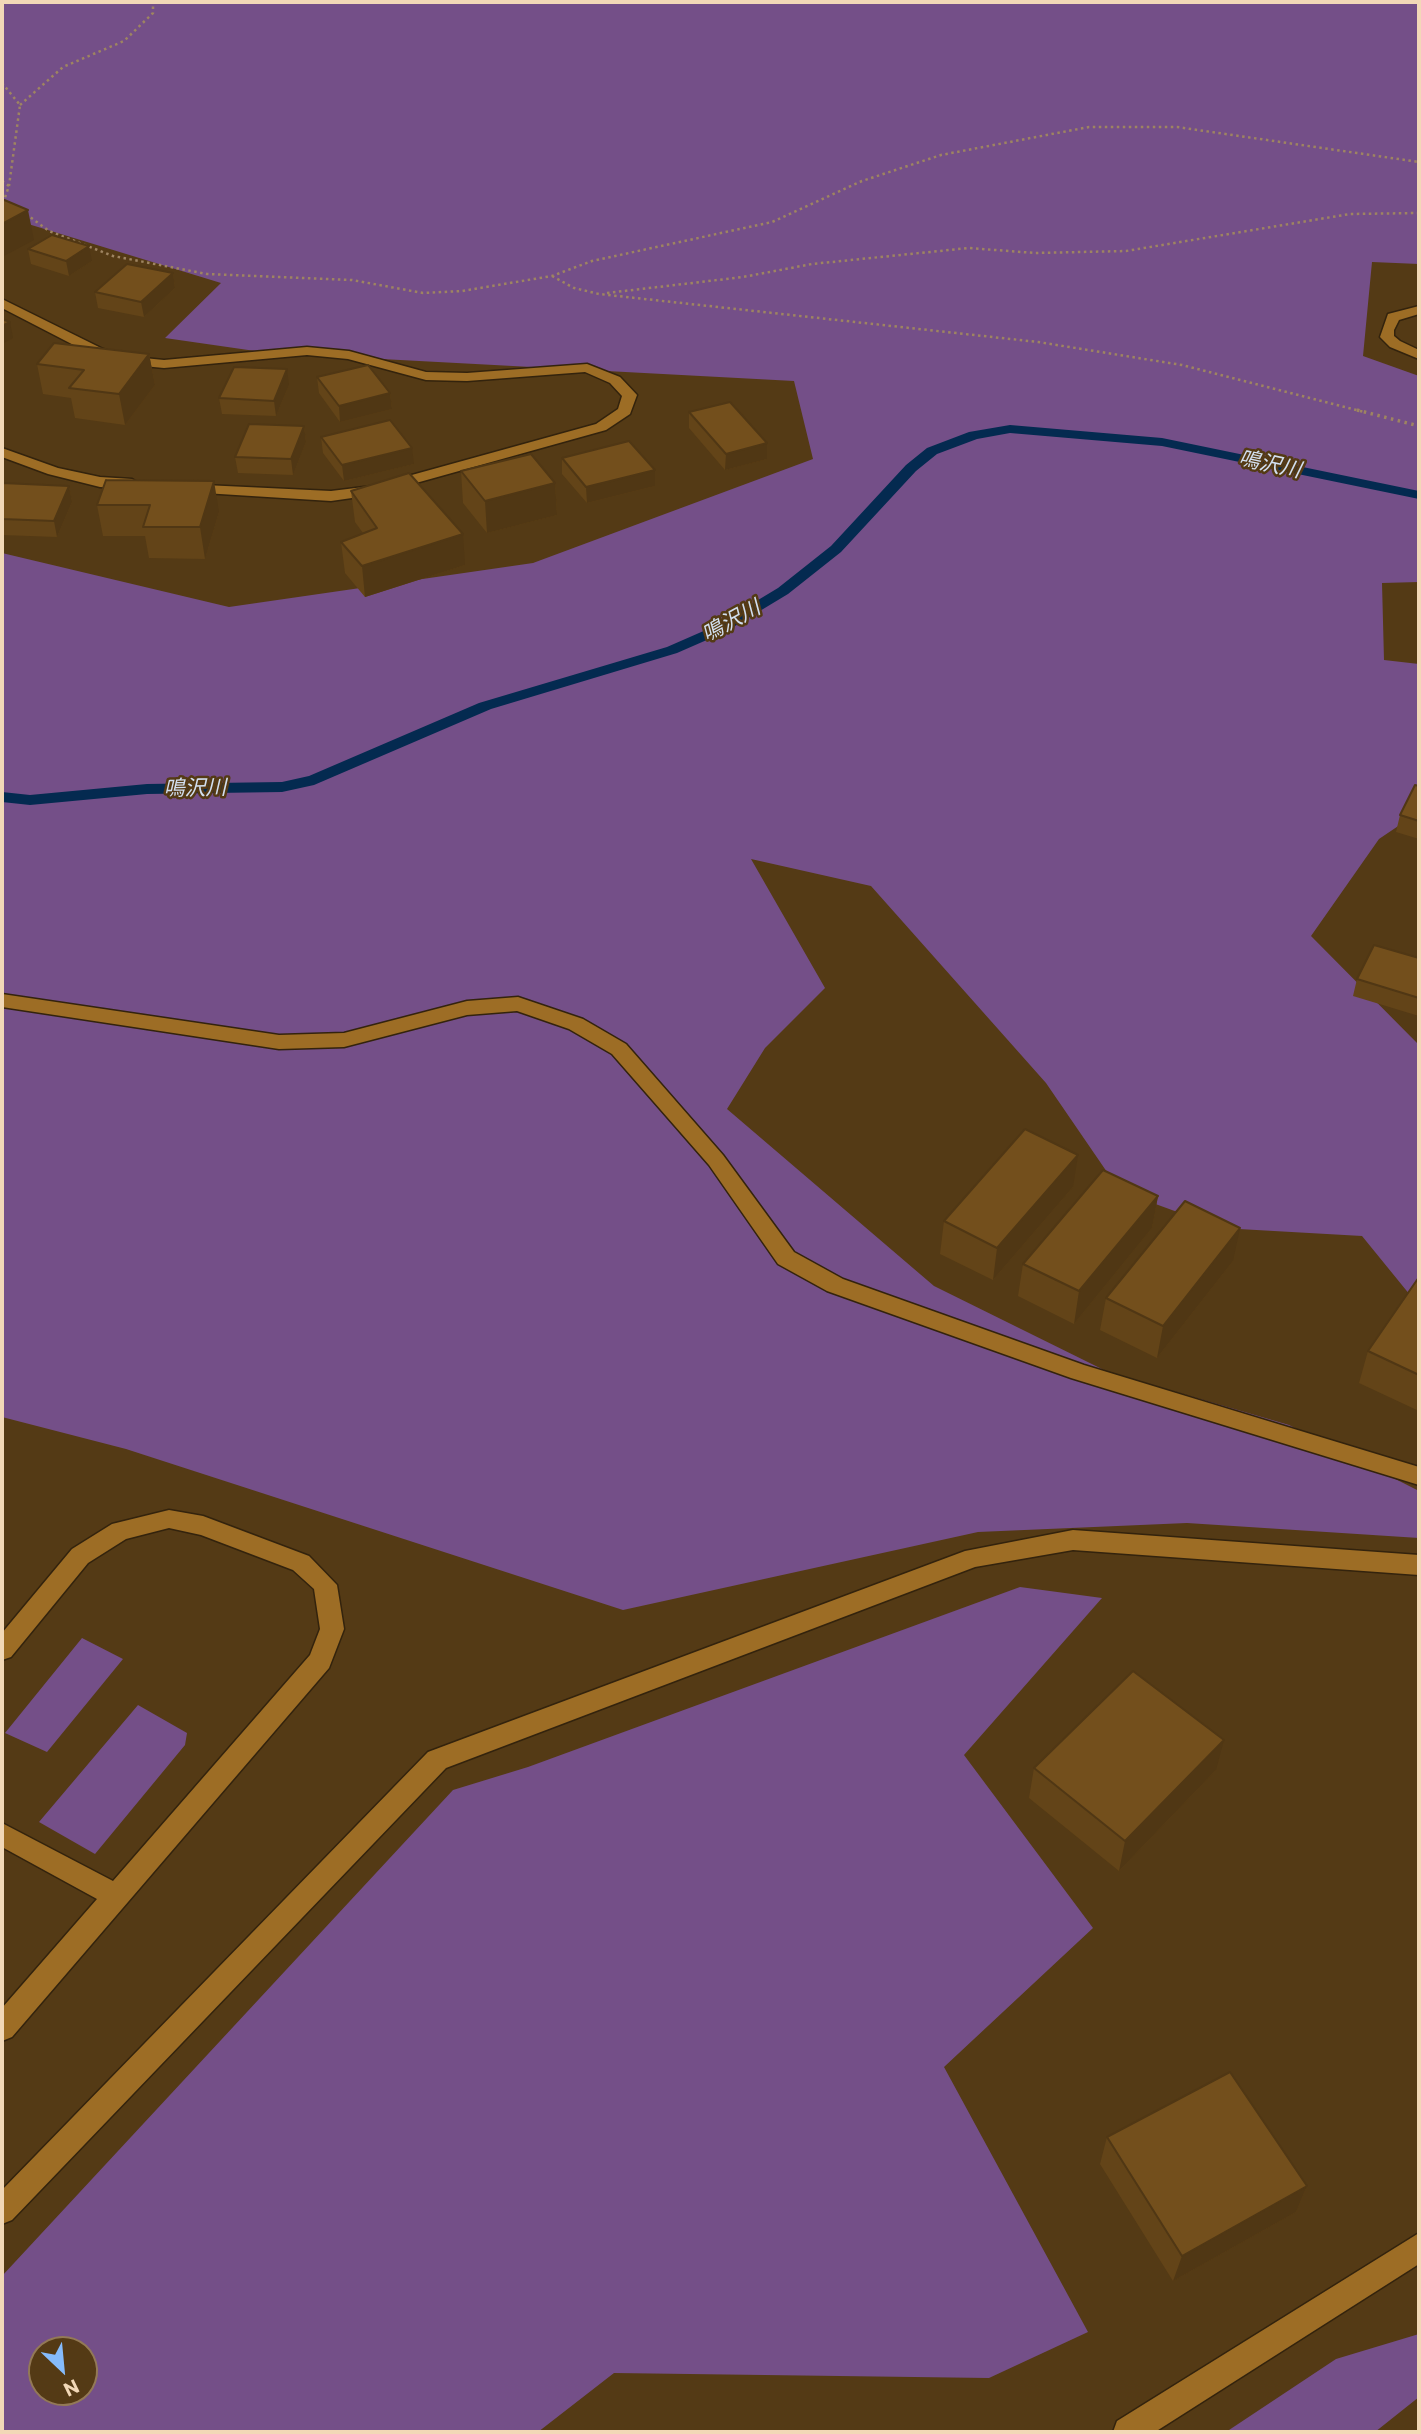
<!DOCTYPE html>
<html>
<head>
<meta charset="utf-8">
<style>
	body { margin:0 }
	#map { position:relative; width:1421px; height:2434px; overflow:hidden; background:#543a15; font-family:Commissioner,sans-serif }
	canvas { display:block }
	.frame { position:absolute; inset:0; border:4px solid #f2d8b7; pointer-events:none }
	.north { position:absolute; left:28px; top:2336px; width:70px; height:70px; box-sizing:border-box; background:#543a15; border:2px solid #937956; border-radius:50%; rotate:154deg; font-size:19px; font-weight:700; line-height:28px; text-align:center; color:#f2d8b7 }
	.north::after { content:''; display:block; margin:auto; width:24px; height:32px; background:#85bbfb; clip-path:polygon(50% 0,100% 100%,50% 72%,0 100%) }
</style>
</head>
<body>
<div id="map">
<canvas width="1421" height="2434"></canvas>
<div class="frame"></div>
<div class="north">N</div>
</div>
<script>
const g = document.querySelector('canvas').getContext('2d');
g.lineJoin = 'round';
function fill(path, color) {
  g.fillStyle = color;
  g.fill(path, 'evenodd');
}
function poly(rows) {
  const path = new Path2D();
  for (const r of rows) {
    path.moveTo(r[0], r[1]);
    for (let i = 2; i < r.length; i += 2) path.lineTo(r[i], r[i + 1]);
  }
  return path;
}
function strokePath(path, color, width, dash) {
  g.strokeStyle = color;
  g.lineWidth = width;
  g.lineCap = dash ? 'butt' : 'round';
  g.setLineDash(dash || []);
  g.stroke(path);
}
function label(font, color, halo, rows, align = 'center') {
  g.font = font + ' Commissioner,"Noto Sans JP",sans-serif';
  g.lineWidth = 5;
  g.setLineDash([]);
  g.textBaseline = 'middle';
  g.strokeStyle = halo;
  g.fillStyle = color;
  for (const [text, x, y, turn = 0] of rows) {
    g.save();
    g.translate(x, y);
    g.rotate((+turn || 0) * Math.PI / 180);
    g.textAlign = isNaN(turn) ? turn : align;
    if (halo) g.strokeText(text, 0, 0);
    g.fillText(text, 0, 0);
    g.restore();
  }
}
const green = poly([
	[2,2,1419,2,1419,264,1372,262,1363,356,1419,376,1419,582,1382,583,1384,660,1419,664,1419,812,1379,839,1311,936,1419,1045,1419,1306,1362,1236,1221,1228,1120,1191,1046,1083,871,886,751,859,825,988,765,1048,727,1109,934,1286,1108,1372,1289,1425,1419,1491,1419,1538,1187,1523,978,1532,623,1610,126,1449,2,1417,2,553,229,607,533,563,813,459,794,381,269,353,165,338,221,283,2,216],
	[1020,1587,1102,1598,964,1755,1093,1928,944,2067,1088,2332,989,2378,614,2373,538,2432,2,2432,2,2276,453,1790,528,1767],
	[84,2350,84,2392,42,2392,42,2350],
	[82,1638,123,1659,47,1752,5,1733],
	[138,1705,187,1733,185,1745,95,1854,39,1822],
	[1419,2334,1419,2397,1375,2432,1226,2432,1336,2359]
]);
const stream = poly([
	[1010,425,1162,438,1419,491,1419,499,1162,446,1010,433,977,439,937,454,916,471,841,552,788,594,725,632,677,653,491,709,314,785,282,792,147,794,30,805,2,802,2,792,30,795,147,784,282,782,309,776,479,703,667,647,715,626,778,588,831,546,906,465,927,448,969,432,1010,425]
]);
const pathFar1 = poly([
	[2,83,20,105,9,186],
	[20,105,63,67,124,41,153,13,153,2],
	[2,181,9,186,3,203],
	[26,214,49,231,113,256,207,274,352,280,423,293,462,291,552,276,592,261,772,222,862,181,941,155,1089,127,1177,127,1419,162],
	[552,276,574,288,599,294,1038,342,1182,365,1364,412],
	[607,293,743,277,812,264,969,248,1035,253,1126,251,1350,214,1419,213]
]);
const path = poly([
	[1357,410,1419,426]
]);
const service = poly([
	[1419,306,1419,314,1399,320,1394,330,1394,336,1400,341,1419,350,1419,359,1390,347,1380,337,1388,314,1419,306],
	[2,994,279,1035,344,1033,467,1001,518,997,583,1019,626,1044,723,1155,794,1252,843,1279,1084,1365,1419,1467,1419,1485,1071,1378,827,1291,778,1264,709,1165,612,1054,569,1029,517,1011,467,1015,344,1047,279,1049,2,1007,2,994],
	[169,1510,203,1516,309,1556,337,1585,344,1629,329,1668,12,2037,2,2041,2,2008,97,1899,2,1847,2,1823,113,1881,310,1655,320,1629,314,1589,293,1570,201,1535,169,1528,126,1539,88,1563,11,1657,2,1660,2,1633,72,1549,112,1524,169,1510]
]);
const minor = poly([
	[2,299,103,349,124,356,164,360,307,347,349,351,426,372,467,373,587,364,620,377,637,395,630,414,606,430,373,495,331,501,188,492,180,487,183,484,331,491,372,486,596,424,618,409,622,396,610,383,585,372,467,381,426,380,348,359,307,355,164,368,122,364,93,355,2,308,2,299],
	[2,448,58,468,100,477,132,479,140,484,132,489,100,487,48,474,2,457,2,448],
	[1073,1530,1419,1555,1419,1575,1073,1550,975,1567,446,1768,12,2220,2,2224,2,2190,428,1752,965,1551,1073,1530],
	[1419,2233,1419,2264,1155,2432,1113,2432,1117,2421,1419,2233]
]);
const wall = poly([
	[28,249,92,261,69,276,31,264],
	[173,273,175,288,144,317,98,308,95,292],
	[149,354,155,385,125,425,75,418,71,398,43,394,37,364],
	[317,377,390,393,392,409,340,422,319,393],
	[289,385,276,416,222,414,219,398],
	[689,412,767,443,767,459,725,470,689,428],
	[304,426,306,442,293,475,238,473,235,457],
	[321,437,414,464,344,481,323,453],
	[562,458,655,486,587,503,562,474],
	[461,471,555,483,557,515,487,533,463,503],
	[106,480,219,512,205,559,149,558,145,536,103,536,97,505],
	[2,483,69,486,72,502,57,537,2,535],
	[351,491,465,565,365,597,345,573,341,542,363,533,355,522],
	[1419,786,1419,839,1396,832,1400,815],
	[1419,958,1419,1016,1353,996,1357,979],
	[1073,1187,993,1280,940,1254,944,1221],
	[1158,1196,1152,1228,1074,1324,1018,1296,1023,1264],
	[1233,1261,1157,1358,1100,1330,1106,1298],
	[1419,1277,1419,1411,1359,1383,1368,1351],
	[1034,1768,1216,1770,1119,1871,1029,1798],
	[1107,2137,1307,2186,1296,2212,1173,2281,1100,2164]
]);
const shadedWall = poly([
	[28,210,34,240,2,257,2,224],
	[89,246,92,261,69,276,66,261],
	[173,273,175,288,144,317,141,302],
	[10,322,13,338,2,344,2,326],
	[149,354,155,385,125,425,119,394],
	[287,369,289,385,276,416,274,401],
	[390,393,392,409,340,422,339,406],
	[304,426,306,442,293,475,291,459],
	[767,443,767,459,725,470,726,454],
	[412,448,414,464,344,481,342,465],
	[655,470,655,486,587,503,586,487],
	[214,481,219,512,205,559,200,527],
	[555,483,557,515,487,533,485,501],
	[69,486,72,502,57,537,54,521],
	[463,534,465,565,365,597,362,566],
	[1078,1155,1073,1187,993,1280,997,1248],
	[1158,1196,1152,1228,1074,1324,1079,1291],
	[1240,1228,1233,1261,1157,1358,1163,1326],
	[1224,1740,1216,1770,1119,1871,1125,1841],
	[1307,2186,1296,2212,1173,2281,1182,2256]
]);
const building = poly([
	[2,199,28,210,2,224,2,199],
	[52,235,89,246,66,261,28,249,52,235],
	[127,264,173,273,141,302,95,292,127,264],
	[2,319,10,322,2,326,2,319],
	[54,343,149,354,119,394,69,388,84,370,37,364,54,343],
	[368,365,390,393,339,406,317,377,368,365],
	[234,367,287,369,274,401,219,398,234,367],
	[730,402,767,443,726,454,689,412,730,402],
	[390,420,412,448,342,465,321,437,390,420],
	[249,424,304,426,291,459,235,457,249,424],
	[629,441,655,470,586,487,562,458,629,441],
	[531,454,555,483,485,501,461,471,531,454],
	[409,473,463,534,362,566,341,542,377,528,351,491,409,473],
	[106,480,214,481,200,527,143,527,150,505,97,505,106,480],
	[2,483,69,486,54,521,2,519,2,483],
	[1415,785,1419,786,1419,821,1400,815,1415,785],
	[1374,945,1419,958,1419,998,1357,979,1374,945],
	[1025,1129,1078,1155,997,1248,944,1221,1025,1129],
	[1103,1170,1158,1196,1079,1291,1023,1264,1103,1170],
	[1185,1201,1240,1228,1163,1326,1106,1298,1185,1201],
	[1419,1277,1419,1375,1368,1351,1419,1277],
	[1133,1671,1224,1740,1125,1841,1034,1768,1133,1671],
	[1230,2072,1307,2186,1182,2256,1107,2137,1230,2072]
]);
const farWaternames = [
	["鳴沢川",1270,464,12],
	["鳴沢川",731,621,-29],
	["鳴沢川",195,788,-1]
];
fill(green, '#744f88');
fill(stream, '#042a50');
strokePath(service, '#33230d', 3);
strokePath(minor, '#33230d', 3);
strokePath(pathFar1, '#9e8461', 2.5, [2.5, 3.5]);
strokePath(path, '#9e8461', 3.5, [2.5, 4.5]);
fill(service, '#9d6d25');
fill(minor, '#9d6d25');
fill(wall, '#634418');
fill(shadedWall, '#503714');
fill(building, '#734f1c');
strokePath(building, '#503714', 2);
label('italic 21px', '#d2dfef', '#543a15', farWaternames);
</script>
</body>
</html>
